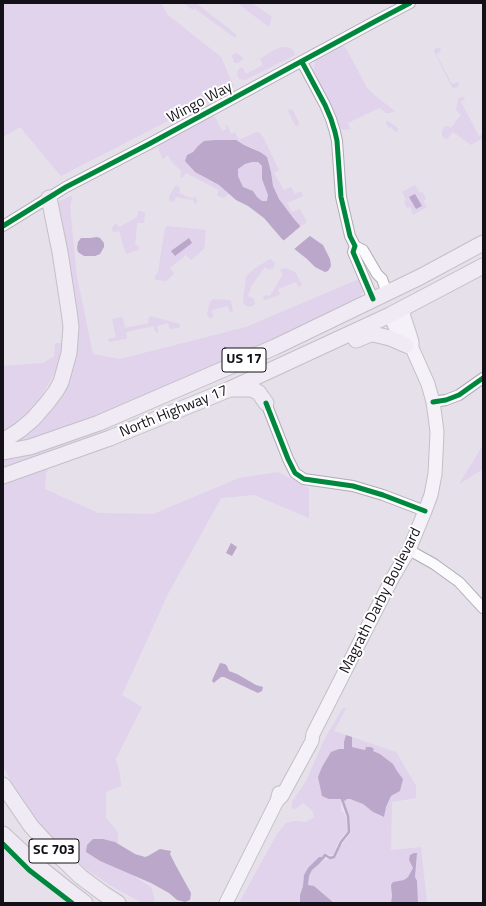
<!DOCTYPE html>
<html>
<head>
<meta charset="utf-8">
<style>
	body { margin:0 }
	#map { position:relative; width:486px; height:906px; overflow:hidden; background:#e5e0ea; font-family:"Titillium Web",sans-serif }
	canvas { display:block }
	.frame { position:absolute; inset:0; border:4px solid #141017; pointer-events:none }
</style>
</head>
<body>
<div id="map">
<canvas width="486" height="906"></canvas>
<div class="frame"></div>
</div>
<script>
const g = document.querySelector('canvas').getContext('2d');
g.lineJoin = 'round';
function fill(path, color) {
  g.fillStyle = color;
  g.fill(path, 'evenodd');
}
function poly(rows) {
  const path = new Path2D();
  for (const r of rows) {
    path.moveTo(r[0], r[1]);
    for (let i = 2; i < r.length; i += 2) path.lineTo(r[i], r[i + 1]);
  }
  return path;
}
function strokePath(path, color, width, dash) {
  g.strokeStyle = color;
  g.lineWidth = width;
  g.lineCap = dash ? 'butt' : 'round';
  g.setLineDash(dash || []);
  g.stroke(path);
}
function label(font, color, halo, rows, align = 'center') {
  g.font = font + ' "Titillium Web",sans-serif';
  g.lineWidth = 4;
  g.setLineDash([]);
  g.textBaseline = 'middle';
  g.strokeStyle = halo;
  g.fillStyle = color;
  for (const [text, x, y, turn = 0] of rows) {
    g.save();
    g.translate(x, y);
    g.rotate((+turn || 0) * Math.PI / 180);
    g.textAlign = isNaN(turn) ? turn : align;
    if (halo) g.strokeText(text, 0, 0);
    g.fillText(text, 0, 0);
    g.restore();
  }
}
const green = poly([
	[3,3,161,3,168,15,221,57,234,87,61,176,20,127,3,137],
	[183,3,196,3,237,35,235,38,194,8,193,10],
	[237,3,252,3,272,17,269,27],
	[340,45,346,48,367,88,378,98,395,111,390,113,386,113,380,108,377,109,348,123,350,129,343,130,340,128,339,124,314,72,314,65,316,60],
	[285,47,290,48,294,51,295,55,245,80,239,79,237,74,238,70,240,68,243,68,246,74,263,65,260,59,269,53,278,48],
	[436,48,440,48,441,50,440,52,436,54,452,84,458,82,459,85,458,87,454,88,452,87,434,52,434,50],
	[237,53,244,59,238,63,236,63,234,62,232,56,233,54],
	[462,97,464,97,465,99,461,102,479,136,483,134,483,138,471,145,453,132,447,139,444,138,442,135,442,131,444,128,445,126,447,126,451,128,461,115,456,110,458,99],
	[290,109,293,110,299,123,298,126,295,125,288,111],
	[213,113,222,131,227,129,225,126,227,125,231,134,235,132,239,140,256,132,259,132,263,137,279,170,274,173,284,190,291,187,295,194,301,191,303,196,287,203,292,212,300,209,306,220,306,224,305,225,304,224,301,227,294,219,279,199,273,186,271,172,260,152,251,147,244,145,236,141,215,140,198,146,193,152,187,155,195,172,219,185,229,194,223,198,217,195,219,190,186,173,183,177,181,178,180,176,182,171,178,168,171,161,168,155,163,159,159,151,159,142],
	[386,121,388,121,398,128,398,131,395,132,391,127,389,128,386,124],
	[252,162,258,162,262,166,262,179,268,195,267,201,262,201,257,197,253,191,243,187,238,176,238,169,245,164],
	[415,185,420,193,422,192,426,199,423,201,427,207,413,215,411,211,412,210,410,207,407,208,404,202,406,200,402,192],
	[175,186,177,186,180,188,179,193,193,199,195,196,196,197,197,202,196,204,194,203,193,200,176,197,174,202,170,201,169,200,169,197],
	[71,196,74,196,72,197,70,207,77,277,93,354,120,359,246,327,359,279,363,291,359,299,233,359,106,413,109,429,18,462,3,467,3,366,43,363,54,356,55,343,62,343,62,357,53,376,40,398,52,409,73,364,57,208,59,201],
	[139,211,144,212,145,213,144,223,137,223,135,245,139,246,139,250,126,254,119,231,113,232,112,228,114,225,116,223,119,227,137,217,138,212],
	[167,226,206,230,204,249,191,260,186,255,170,268,174,274,166,281,156,280,154,278,158,272,165,228],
	[271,259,274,262,275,264,273,268,269,270,265,267,262,271,252,285,248,296,254,299,255,304,253,306,249,307,245,305,243,302,246,277,248,274,254,269,268,260],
	[285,268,291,270,296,273,302,285,299,287,296,282,278,289,280,294,279,295,265,300,264,300,263,298,265,295,270,296,283,274,280,271,281,269],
	[213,299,229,300,231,301,233,311,231,312,230,312,228,306,212,310,213,316,211,318,209,317,207,315,208,309,210,302],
	[150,316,180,324,180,327,179,328,170,329,168,323,157,326,158,331,158,333,155,331,153,326,126,332,127,338,126,339,110,342,108,341,108,339,116,337,112,319,122,317,123,318,125,328,149,323,148,320],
	[483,445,483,469,459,484,480,450],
	[42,467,49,470,46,472,45,489,98,513,153,514,239,478,278,472,309,488,309,518,254,495,221,498,168,594,122,695,142,707,116,759,120,775,121,786,106,792,106,818,118,832,118,843,115,842,103,839,93,839,86,852,100,861,129,873,151,887,155,901,150,903,142,903,110,885,64,855,25,808,3,766,3,481],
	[343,708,346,708,334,731,346,735,344,742,344,749,329,799,341,799,341,811,344,813,346,818,347,832,343,835,338,843,333,855,325,854,323,857,319,857,304,875,303,886,300,895,300,903,239,903,277,834,286,823,295,821,306,822,314,817,313,811,303,803,296,809,292,808,292,802,306,781,325,738],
	[352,737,396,752,416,786,416,798,392,802,391,850,421,847,427,903,418,903,417,881,415,877,417,854,409,860,413,868,408,877,404,880,393,882,391,903,334,903,314,886,308,885,309,876,312,870,319,864,323,859,326,860,328,859,333,859,336,856,340,847,351,833,348,810,344,801,345,801,347,799,350,799,363,804,373,812,383,817,386,807,391,796,400,791,403,779,397,771,393,764,380,754,373,751,352,747]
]);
const water = poly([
	[215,140,236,140,244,145,260,152,267,157,271,172,273,186,279,199,294,219,302,228,310,236,323,245,330,259,331,266,328,271,325,272,315,267,307,259,282,239,264,218,248,206,236,200,219,185,195,172,185,161,187,155,193,152,198,146,204,141],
	[252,162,258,162,262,166,262,179,268,195,267,201,262,201,257,197,253,191,243,187,238,176,238,169,245,164],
	[415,194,422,206,416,209,409,197],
	[97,237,100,238,104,243,104,247,100,254,95,256,84,256,78,252,77,248,78,242,81,238,90,238],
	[189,238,192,243,175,256,171,251],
	[231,543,237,547,232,556,226,553],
	[220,663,225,664,227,666,229,671,237,674,256,685,263,687,262,691,258,693,224,677,221,677,216,681,214,683,212,681,213,678],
	[346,735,352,737,352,747,365,750,366,747,371,747,374,749,373,751,380,754,393,764,397,771,403,779,400,791,391,796,386,807,384,817,373,812,363,804,350,799,347,799,345,801,342,799,329,799,322,796,318,777,322,767,331,752,339,749,344,749,344,742],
	[93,839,103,839,115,842,135,854,145,857,148,856,160,849,171,851,170,854,175,864,191,893,190,900,185,902,177,900,169,893,151,883,100,861,86,852,87,845],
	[414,853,417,853,415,877,417,881,418,903,391,903,392,896,391,885,393,882,404,880,408,877,413,868,409,860,410,855],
	[319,857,325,857,319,864,312,870,309,876,308,885,314,886,334,903,300,903,300,895,303,886,304,875,308,868]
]);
const pier = poly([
	[302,225,311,235,293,250,282,242]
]);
const stream = poly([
	[323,858,325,855,330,858,334,857,341,842,349,832,348,816,342,799]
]);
const minor = poly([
	[302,62,325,105,331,119,335,132,337,141,341,197,350,236,355,246,353,252,373,299],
	[3,226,66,187,149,144,374,22,410,3],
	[355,246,363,250,377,274,382,279,387,293],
	[433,402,446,400,459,395,483,378],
	[266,403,288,459,295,473,304,479,353,486,383,495,425,511],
	[409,550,434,564,459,582,483,608]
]);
const major = poly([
	[390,315,400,338,406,345,409,347],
	[277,801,282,796,312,741,313,734,377,608,393,577,409,550,425,511,431,495,435,474,436,454,437,432,435,416,433,402,428,384,412,348,412,342,410,335,404,317,403,308],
	[226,903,277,801,279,793]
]);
const highway = poly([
	[356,340,368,335,373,334,390,338,406,345],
	[233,389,249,389,254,390,259,393,266,403],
	[3,441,20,430,33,419,47,403,56,391,61,382,69,353,71,327,69,311,60,252,49,198],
	[3,452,30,447,99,423,275,347,420,277,483,243],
	[3,476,110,438,230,389,390,315,483,266],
	[3,785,31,826,54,851,81,877,104,894,118,903],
	[3,834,33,862,68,890,85,903]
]);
const cycleway = poly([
	[302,62,325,105,331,119,335,132,337,141,341,197,350,236,355,246,353,252,373,299],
	[3,226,66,187,149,144,374,22,410,3],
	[433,402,446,400,459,395,483,378],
	[266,403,288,459,295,473,304,479,353,486,383,495,425,511],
	[3,844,29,870,72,903]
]);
const shields = [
	[244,360,44],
	[54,851,50]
];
const shieldNames = [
	["US 17",244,360],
	["SC 703",54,851]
];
const streetNames = [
	["Wingo Way",200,103,-28],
	["North Highway 17",174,412,-22],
	["Magrath Darby Boulevard",381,601,-63]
];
fill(green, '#e0d3eb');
fill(water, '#baa7ca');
fill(pier, '#e5e0ea');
strokePath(stream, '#baa7ca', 2.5);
strokePath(minor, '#b0acb4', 12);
strokePath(major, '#c2c0c5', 15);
strokePath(highway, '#c2c0c5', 17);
strokePath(minor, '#fbfafc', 10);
strokePath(major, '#f4f1f8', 13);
strokePath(highway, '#efeaf3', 15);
strokePath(cycleway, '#00873e', 5);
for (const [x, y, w] of shields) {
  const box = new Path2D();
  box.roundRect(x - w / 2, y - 12, w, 24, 3);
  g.fillStyle = '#fff';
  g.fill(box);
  strokePath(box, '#141017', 1);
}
label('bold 14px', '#141017', null, shieldNames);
label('15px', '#141017', '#fff', streetNames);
</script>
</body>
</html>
